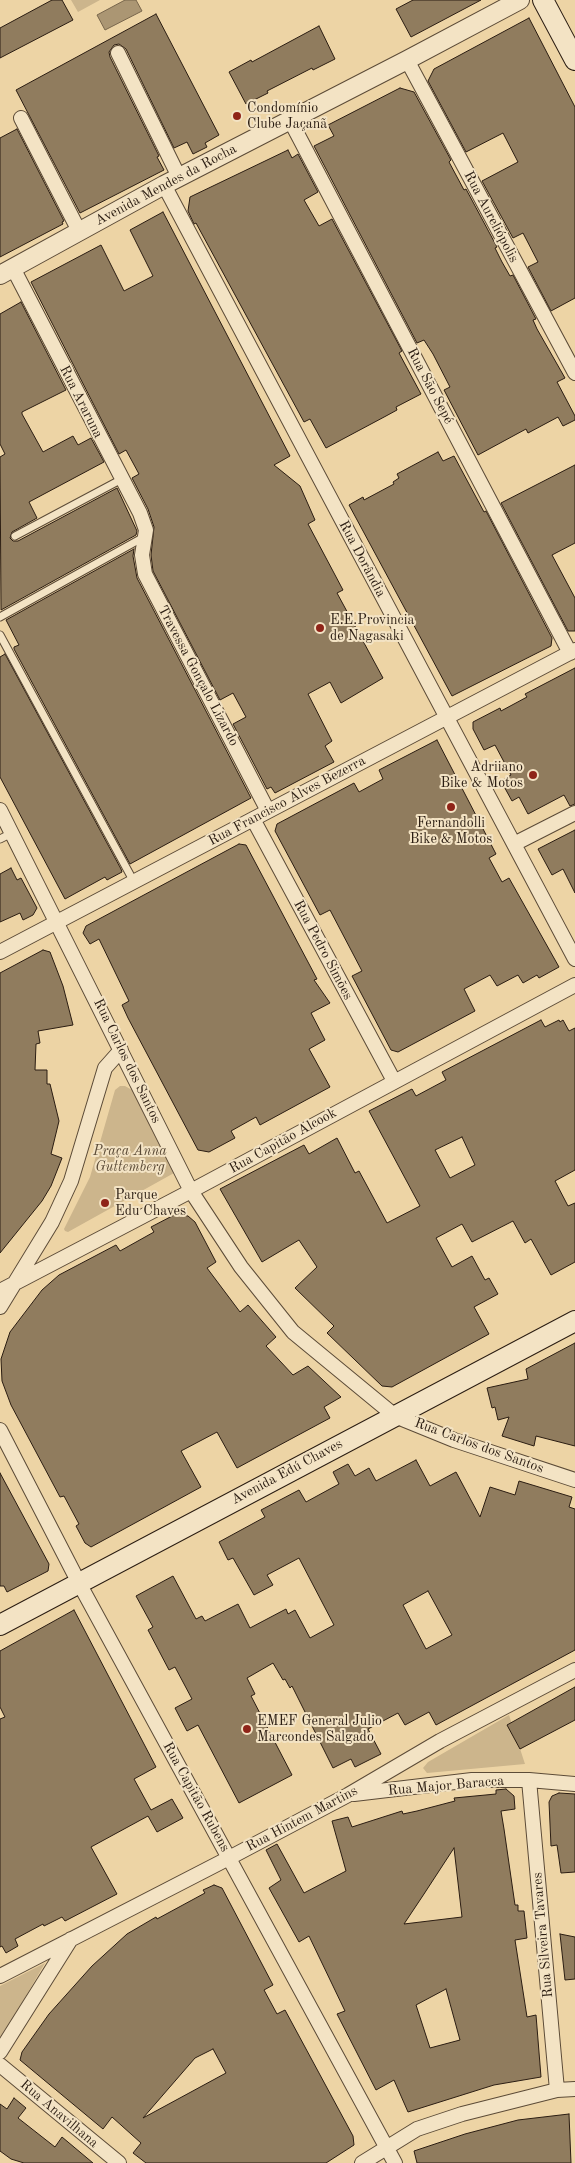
<!DOCTYPE html>
<html>
<head>
<meta charset="utf-8">
<style>
	body { margin:0 }
	canvas { display:block; background:#edd4a5 }
</style>
</head>
<body>
<canvas width="575" height="2163"></canvas>
<script>
const g = document.querySelector('canvas').getContext('2d');
g.lineJoin = 'round';
function fill(path, color) {
  g.fillStyle = color;
  g.fill(path, 'evenodd');
}
function poly(rows) {
  const path = new Path2D();
  for (const r of rows) {
    path.moveTo(r[0], r[1]);
    for (let i = 2; i < r.length; i += 2) path.lineTo(r[i], r[i + 1]);
  }
  return path;
}
function strokePath(path, color, width, dash) {
  g.strokeStyle = color;
  g.lineWidth = width;
  g.lineCap = dash ? 'butt' : 'round';
  g.setLineDash(dash || []);
  g.stroke(path);
}
function label(font, color, halo, rows, align = 'center') {
  g.font = font + ' "Old Standard TT",serif';
  g.lineWidth = 4;
  g.setLineDash([]);
  g.textBaseline = 'middle';
  g.strokeStyle = halo;
  g.fillStyle = color;
  for (const [text, x, y, turn = 0] of rows) {
    g.save();
    g.translate(x, y);
    g.rotate((+turn || 0) * Math.PI / 180);
    g.textAlign = isNaN(turn) ? turn : align;
    if (halo) g.strokeText(text, 0, 0);
    g.fillText(text, 0, 0);
    g.restore();
  }
}
const green = poly([
	[71,0,100,0,78,12],
	[120,1086,125,1086,132,1090,174,1173,68,1232,65,1231,64,1229,90,1177,115,1090],
	[509,1715,525,1764,427,1773,423,1768,428,1762],
	[45,1963,23,2001,0,2038,0,1986]
]);
const water = poly([
	[125,0,136,0,142,11,105,30,97,15,125,0]
]);
const building = poly([
	[52,0,62,0,73,20,0,58,0,28,52,0],
	[413,0,481,0,411,37,396,9,413,0],
	[156,14,219,135,205,143,207,147,193,154,187,142,174,148,126,49,119,44,114,45,109,52,110,57,159,156,157,157,164,170,80,213,16,90,156,14],
	[529,18,575,107,575,298,551,311,528,267,538,262,523,233,513,238,482,181,518,162,503,133,466,152,428,81,434,69,529,18],
	[319,26,335,59,313,70,312,68,267,91,268,93,246,104,229,72,251,60,252,62,319,26],
	[400,88,414,92,451,160,449,162,464,190,466,189,497,247,495,248,502,262,510,276,513,275,536,319,533,320,537,329,565,378,557,382,575,416,575,420,563,426,558,417,528,433,526,429,478,455,444,390,450,387,433,354,424,340,417,343,314,146,334,136,328,125,400,88],
	[17,129,64,221,62,222,63,224,0,257,0,138,17,129],
	[288,150,292,158,298,154,318,192,304,200,319,226,332,219,402,351,399,353,421,394,396,407,397,410,386,416,326,448,310,419,304,422,196,223,194,224,188,211,190,197,288,150],
	[163,212,290,456,274,465,300,486,315,520,308,524,343,590,337,593,383,678,341,703,330,682,308,694,332,741,325,746,334,762,275,793,271,787,267,789,233,724,246,717,233,693,220,700,153,571,151,555,154,527,148,509,132,478,139,474,126,450,119,454,31,282,101,245,124,291,153,276,130,230,163,212],
	[21,302,66,390,22,412,22,414,43,452,73,436,78,445,91,438,104,462,29,502,37,518,12,532,10,538,13,541,18,541,117,488,137,531,136,535,1,610,0,457,5,454,0,444,0,314,21,302],
	[438,452,443,461,454,456,484,512,486,511,552,638,551,646,452,696,349,505,363,497,364,500,394,484,393,482,399,478,397,474,438,452],
	[575,465,575,543,552,555,575,598,575,631,568,631,501,503,575,465],
	[134,549,133,556,137,578,251,798,130,864,14,649,14,647,19,645,6,620,134,549],
	[5,654,121,869,122,872,107,880,105,877,65,899,0,777,0,657,5,654],
	[575,668,575,804,570,806,564,795,528,814,519,797,512,801,501,781,511,775,495,745,484,750,473,729,473,722,500,708,501,711,527,697,525,694,575,668],
	[437,740,496,854,489,858,502,882,509,878,559,967,539,978,537,975,523,983,518,975,497,986,490,975,464,989,475,1011,398,1052,391,1050,352,976,362,971,330,910,320,915,275,831,277,824,354,783,359,792,383,779,379,770,437,740],
	[575,830,575,893,563,869,552,875,538,849,575,830],
	[239,844,246,845,317,979,314,980,330,1003,311,1013,325,1040,309,1049,330,1087,260,1125,256,1117,231,1131,235,1138,209,1152,198,1150,128,1018,122,1005,129,1001,99,939,90,944,83,933,86,926,239,844],
	[11,868,17,880,21,878,37,908,33,915,23,920,20,913,0,922,0,874,11,868],
	[43,950,50,952,63,986,73,1025,38,1031,40,1043,36,1044,35,1070,47,1070,47,1084,50,1084,59,1121,51,1154,62,1158,51,1186,42,1201,0,1253,0,973,43,950],
	[541,1020,545,1027,559,1020,560,1022,563,1020,569,1031,575,1028,575,1170,555,1181,568,1206,575,1203,575,1262,551,1275,531,1239,525,1243,513,1221,472,1242,462,1224,436,1238,452,1267,472,1256,485,1280,489,1278,498,1294,474,1307,489,1334,392,1387,382,1386,327,1333,334,1326,295,1288,317,1267,299,1240,262,1262,220,1189,304,1145,309,1154,337,1138,355,1173,359,1171,387,1223,420,1206,369,1111,412,1089,416,1096,446,1080,442,1072,541,1020],
	[462,1137,475,1165,450,1178,435,1150,462,1137],
	[176,1214,188,1216,195,1222,216,1262,207,1268,240,1312,248,1305,276,1337,266,1346,293,1375,308,1366,341,1397,324,1407,330,1418,237,1468,217,1432,181,1451,201,1487,91,1547,85,1543,76,1526,79,1524,64,1496,60,1497,11,1405,2,1381,1,1359,10,1332,42,1290,59,1275,116,1245,120,1251,154,1232,151,1227,176,1214],
	[575,1343,575,1446,536,1436,534,1446,502,1436,509,1417,498,1420,495,1407,492,1408,487,1388,528,1379,526,1369,575,1343],
	[416,1460,430,1486,456,1472,480,1517,490,1487,515,1495,519,1481,572,1497,569,1507,575,1509,575,1650,436,1725,429,1712,405,1725,398,1713,368,1729,381,1754,355,1767,351,1759,333,1768,292,1686,290,1688,285,1679,283,1680,273,1663,247,1678,255,1694,251,1696,292,1775,239,1803,198,1725,187,1731,175,1708,192,1699,175,1667,169,1670,148,1630,153,1627,136,1596,173,1576,196,1619,202,1616,205,1621,238,1604,250,1628,286,1609,288,1614,295,1610,310,1638,334,1625,299,1558,267,1575,273,1585,254,1595,233,1558,228,1560,219,1542,265,1517,261,1510,299,1490,306,1502,339,1484,333,1472,348,1464,355,1476,369,1468,376,1481,416,1460],
	[428,1591,452,1635,426,1649,403,1605,428,1591],
	[0,1473,49,1564,48,1571,7,1592,4,1586,0,1586,0,1473],
	[74,1610,156,1767,134,1779,151,1810,172,1799,183,1818,157,1832,148,1816,91,1847,117,1894,65,1921,62,1917,44,1926,43,1924,15,1939,18,1946,6,1953,2,1946,0,1947,0,1719,5,1717,0,1707,0,1651,74,1610],
	[575,1687,575,1720,520,1749,507,1725,575,1687],
	[506,1789,514,1796,515,1809,501,1811,504,1829,515,1905,518,1905,518,1911,524,1911,527,1938,515,1940,527,2017,536,2015,541,2077,494,2085,408,2112,394,2080,376,2090,337,2014,345,2011,309,1936,299,1942,269,1888,281,1880,266,1850,277,1844,304,1893,346,1871,332,1821,348,1817,352,1827,402,1811,403,1814,417,1811,455,1801,454,1798,496,1794,496,1790,506,1789],
	[454,1848,462,1917,404,1924,424,1894,454,1848],
	[446,1989,460,2040,430,2048,416,2005,446,1989],
	[559,1793,575,1794,575,1872,561,1873,557,1845,551,1846,549,1802,552,1796,559,1793],
	[214,1885,222,1888,273,1985,264,1990,277,2014,285,2010,353,2136,354,2145,326,2163,146,2163,133,2153,141,2143,112,2117,103,2129,20,2060,22,2052,49,2014,92,1966,127,1934,156,1917,157,1919,205,1893,203,1890,214,1885],
	[213,2049,226,2073,143,2118,195,2058,213,2049],
	[560,1934,575,1937,575,1979,565,1980,560,1934],
	[14,2098,26,2108,18,2118,55,2147,62,2137,93,2163,24,2163,11,2159,0,2151,0,2104,7,2109,14,2098],
	[569,2114,571,2163,417,2163,414,2151,465,2134,518,2120,569,2114]
]);
const service = poly([
	[15,536,122,479],
	[0,617,144,537],
	[0,635,134,882],
	[0,839,12,833]
]);
const minor = poly([
	[118,53,179,177],
	[407,60,575,373],
	[21,118,79,231],
	[290,120,570,653],
	[164,185,575,959],
	[13,268,140,513,146,530,142,555,145,574,268,811],
	[0,810,191,1191,241,1267,293,1332,395,1416,454,1440,575,1480],
	[253,819,394,1081],
	[514,844,575,813],
	[0,952,575,650],
	[0,1291,191,1191,575,985],
	[0,1307,52,1222,71,1181,105,1068,121,1050],
	[0,1430,79,1583,395,2163],
	[529,1780,557,2090],
	[354,1794,472,1780,529,1780,575,1784],
	[0,1976,229,1858,348,1795,440,1741,575,1670],
	[0,2052,71,1939],
	[0,2065,119,2163],
	[362,2163,417,2129,462,2114,557,2090,575,2089]
]);
const tertiary = poly([
	[0,275,164,185,407,60,520,0]
]);
const secondary = poly([
	[543,0,575,60],
	[0,1625,575,1321]
]);
const markers = [
	[237,116,5,"#8f2418"],
	[320,628,5,"#8f2418"],
	[533,775,5,"#8f2418"],
	[451,807,5,"#8f2418"],
	[105,1203,5,"#8f2418"],
	[247,1729,5,"#8f2418"]
];
const poiNames = [
	["Condomínio",247,108],
	["Clube Jaçanã",247,124],
	["E.E.Provincia",330,620],
	["de Nagasaki",330,636],
	["Adriiano",523,767,"right"],
	["Bike & Motos",523,783,"right"],
	["Fernandolli",451,823,"center"],
	["Bike & Motos",451,839,"center"],
	["Parque",115,1195],
	["Edu Chaves",115,1211],
	["EMEF General Julio",257,1721],
	["Marcondes Salgado",257,1737]
];
const streetNames = [
	["Avenida Mendes da Rocha",166,185,-28],
	["Rua Aureliópolis",491,217,62],
	["Rua São Sepé",430,386,62],
	["Rua Araruna",81,402,63],
	["Rua Dorândia",362,559,62],
	["Travessa Gonçalo Lizardo",198,676,62],
	["Rua Francisco Alves Bezerra",287,801,-28],
	["Rua Pedro Simões",323,950,62],
	["Rua Carlos dos Santos",127,1061,64],
	["Rua Capitão Alcook",283,1141,-29],
	["Rua Carlos dos Santos",479,1446,20],
	["Avenida Edú Chaves",287,1472,-28],
	["Rua Major Baracca",446,1786,-5],
	["Rua Capitão Rubens",196,1797,61],
	["Rua Hintem Martins",302,1819,-28],
	["Rua Silveira Tavares",543,1935,-95],
	["Rua Anavilhana",59,2114,40]
];
const parkNames = [
	["Praça Anna",130,1151],
	["Guttemberg",130,1167]
];
fill(green, '#ccb58c');
fill(water, '#ab9673');
strokePath(water, '#78664c', 1);
fill(building, '#907c5e');
strokePath(building, '#2b1d12', 1);
strokePath(service, '#5c4b37', 9);
strokePath(minor, '#5c4b37', 16);
strokePath(tertiary, '#5c4b37', 20);
strokePath(secondary, '#2b1d12', 22);
strokePath(service, '#f3e3c4', 7);
strokePath(minor, '#f3e3c4', 14);
strokePath(tertiary, '#f3e3c4', 18);
strokePath(secondary, '#f3e3c4', 20);
for (const [x, y, r, color] of markers) {
  const dot = new Path2D();
  dot.arc(x, y, r, 0, 2 * Math.PI);
  g.fillStyle = color;
  g.fill(dot);
  strokePath(dot, '#f3e3c4', 2);
}
label('14px', '#2b1d12', '#f3e3c4', poiNames, 'left');
label('14px', '#2b1d12', '#f3e3c4', streetNames);
label('italic 14px', '#5b4b37', '#f3e3c4', parkNames);
</script>
</body>
</html>
